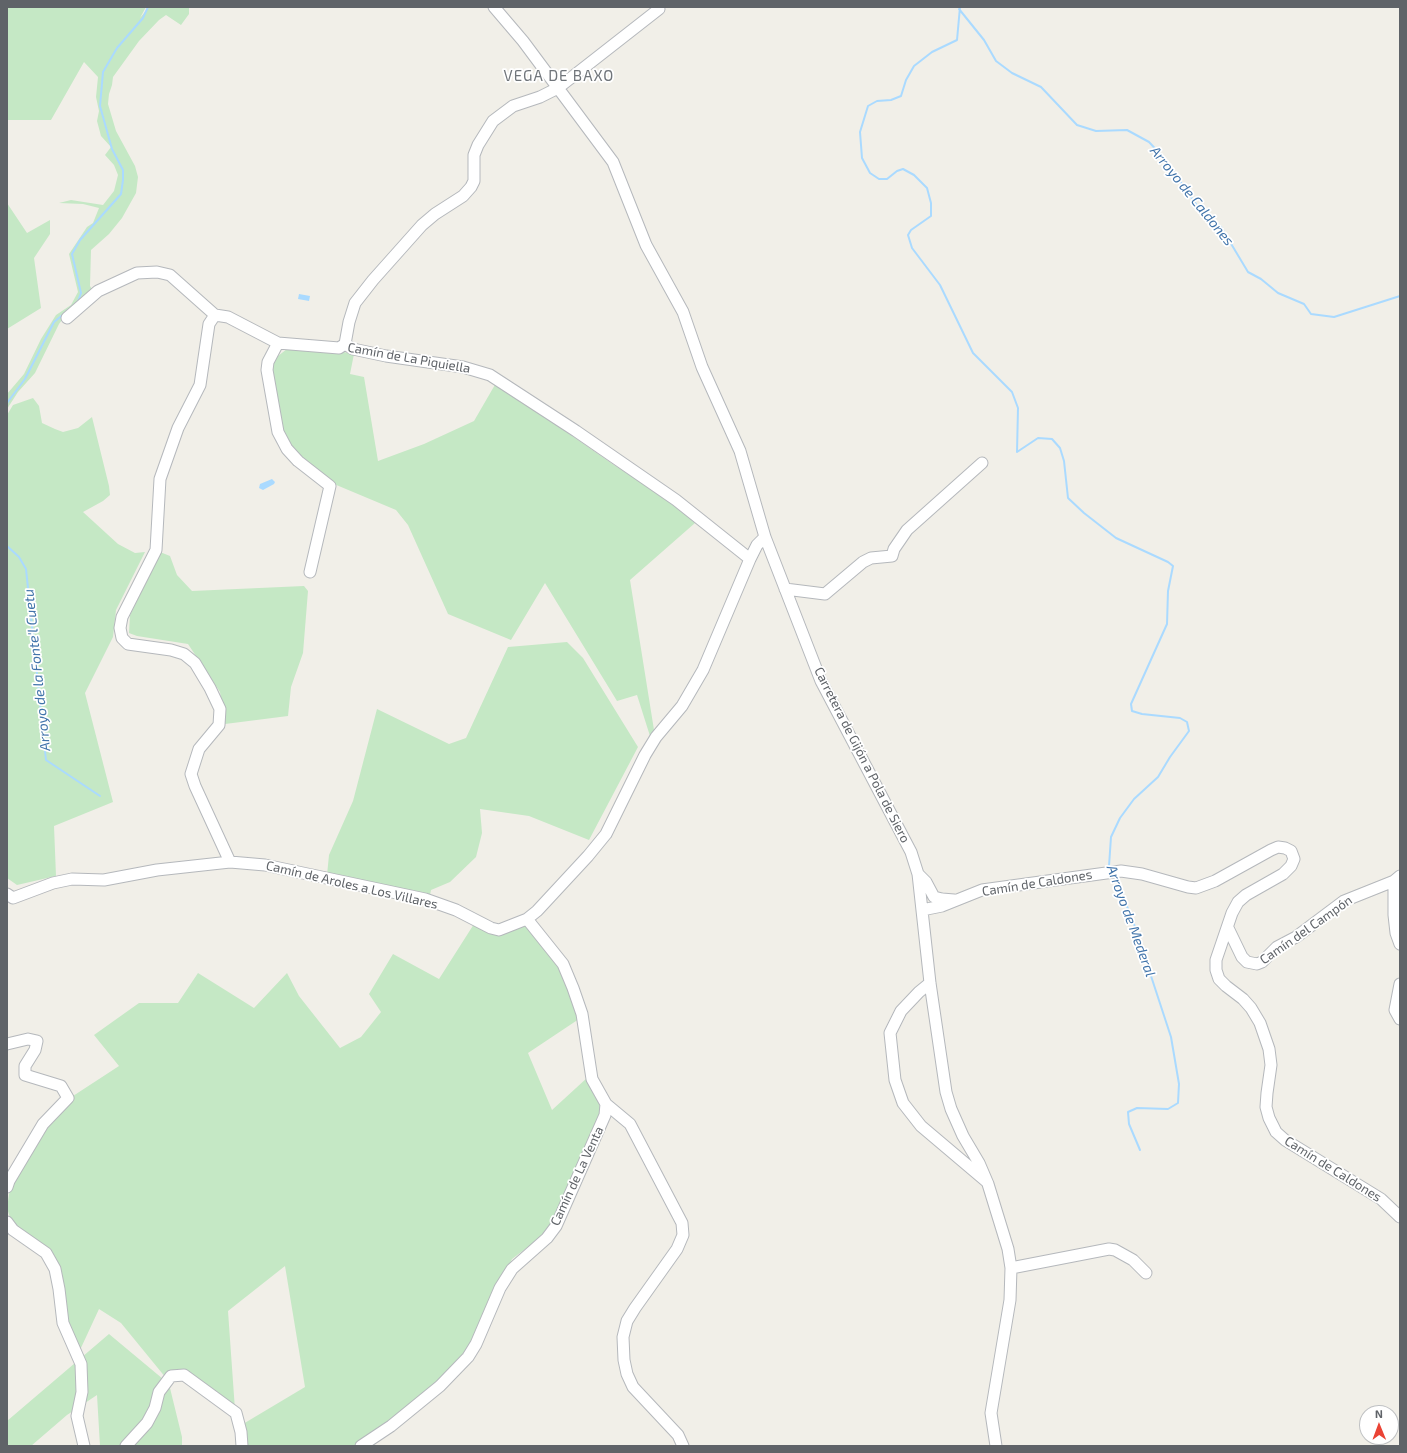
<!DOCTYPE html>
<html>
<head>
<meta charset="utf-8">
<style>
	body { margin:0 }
	#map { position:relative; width:1407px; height:1453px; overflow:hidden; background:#f1efe8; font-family:"Exo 2",sans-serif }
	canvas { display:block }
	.frame { position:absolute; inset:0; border:8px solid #5f6368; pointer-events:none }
	.north { position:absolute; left:1359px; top:1405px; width:40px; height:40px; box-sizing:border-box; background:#fff; border:1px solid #bfc1c3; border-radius:50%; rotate:359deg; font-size:11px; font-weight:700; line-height:16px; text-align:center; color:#5f6368 }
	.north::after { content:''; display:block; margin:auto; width:14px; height:18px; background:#ea4335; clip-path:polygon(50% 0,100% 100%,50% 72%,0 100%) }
</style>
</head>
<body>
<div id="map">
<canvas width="1407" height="1453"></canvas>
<div class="frame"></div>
<div class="north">N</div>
</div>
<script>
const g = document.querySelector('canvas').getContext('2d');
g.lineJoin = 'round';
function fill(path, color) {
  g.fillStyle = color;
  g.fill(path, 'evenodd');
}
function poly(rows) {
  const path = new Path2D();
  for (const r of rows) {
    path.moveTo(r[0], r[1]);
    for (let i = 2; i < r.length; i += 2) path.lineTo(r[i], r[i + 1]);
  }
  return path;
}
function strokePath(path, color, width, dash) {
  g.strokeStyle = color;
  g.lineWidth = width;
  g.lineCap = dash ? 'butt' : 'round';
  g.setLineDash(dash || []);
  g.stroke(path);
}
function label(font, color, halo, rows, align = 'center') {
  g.font = font + ' "Exo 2",sans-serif';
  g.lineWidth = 3.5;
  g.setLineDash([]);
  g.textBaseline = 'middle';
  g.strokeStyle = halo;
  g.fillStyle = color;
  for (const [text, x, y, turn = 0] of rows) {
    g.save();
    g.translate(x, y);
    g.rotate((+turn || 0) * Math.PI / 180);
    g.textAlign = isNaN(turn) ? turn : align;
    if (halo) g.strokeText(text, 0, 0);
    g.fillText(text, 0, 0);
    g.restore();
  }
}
const green = poly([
	[7,7,146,7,140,18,149,7,189,7,189,14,181,25,166,15,159,20,139,41,113,77,112,85,109,94,108,104,116,131,135,166,138,177,136,193,122,218,109,234,91,250,90,286,97,298,67,313,59,324,35,373,18,392,7,409,7,394,24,374,41,339,56,315,71,305,78,292,69,254,87,227,93,223,99,208,83,204,59,203,71,200,103,205,114,191,118,175,114,165,105,155,111,147,101,136,97,121,99,111,96,97,98,77,84,62,51,120,7,120],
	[7,203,27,233,50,220,50,234,34,258,41,308,7,329],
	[322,348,354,354,350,374,364,377,378,461,424,444,474,421,496,383,614,465,669,500,695,523,630,580,654,730,650,736,637,695,617,701,545,583,511,640,448,614,408,525,396,510,334,484,307,462,292,448,286,439,281,424,271,368,278,356,287,349],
	[33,398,39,406,42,423,55,429,63,432,78,428,92,417,109,486,110,495,103,501,83,512,118,544,135,553,145,552,116,610,113,637,85,693,113,802,54,826,56,876,17,885,7,878,7,415,13,405],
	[160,552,170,556,177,575,192,591,304,586,308,591,303,653,291,687,288,716,225,724,220,692,188,644,137,636,129,633,130,615],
	[567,642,583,658,638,747,589,840,529,816,480,809,482,833,476,857,450,882,431,890,430,895,327,875,329,855,353,801,377,709,449,744,466,738,508,647],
	[474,924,499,934,526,925,560,967,579,1019,528,1053,552,1110,588,1077,599,1103,601,1113,554,1223,545,1234,512,1259,466,1354,434,1386,391,1422,353,1446,247,1446,243,1424,305,1387,285,1266,228,1311,235,1410,188,1372,166,1378,121,1323,99,1309,80,1350,66,1321,63,1290,36,1242,11,1221,7,1208,10,1188,39,1135,73,1096,119,1066,94,1035,139,1003,178,1003,198,973,254,1008,287,973,299,996,340,1048,361,1037,381,1012,369,994,393,954,439,979],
	[109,1334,169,1384,182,1437,182,1446,100,1446,97,1395,67,1415,31,1446,7,1446,7,1421]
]);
const water = poly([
	[299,294,310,296,309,301,298,299],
	[272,479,275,482,274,484,263,490,259,488,260,484]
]);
const stream = poly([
	[182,7,191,7],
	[960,7,957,40,932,52,914,66,906,80,901,96,891,100,877,101,868,106,860,132,862,158,870,173,879,179,887,179,897,171,903,169,914,175,927,188,931,203,931,216,911,230,908,235,912,248,940,285,973,353,1012,392,1018,408,1017,452,1038,438,1052,439,1060,448,1064,461,1068,498,1084,513,1116,538,1168,562,1173,566,1168,591,1167,624,1131,704,1132,711,1142,714,1180,718,1187,722,1189,731,1170,757,1158,777,1134,799,1120,818,1111,837,1109,866,1110,868],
	[959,9,984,40,996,61,1012,73,1041,87,1077,125,1096,131,1127,130,1149,142,1164,158,1198,207,1221,227,1248,272,1261,279,1278,293,1304,304,1311,314,1334,317,1400,296],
	[77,304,81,293,72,254,80,240,121,194,123,180,123,170,112,149,100,106,103,72,117,48,143,18,148,7],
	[7,403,25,379,54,322,65,313],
	[7,546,19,557,26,569,46,760,100,796],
	[1114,875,1133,921,1171,1037,1179,1084,1178,1103,1168,1109,1137,1108,1128,1112,1129,1124,1140,1150]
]);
const minor = poly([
	[494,7,523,41,613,162,646,245,683,312,702,367,740,451,765,537,821,681,911,852,918,874,930,983,946,1092,951,1109,963,1136,979,1163,988,1184,1008,1249,1011,1268,1010,1300,991,1413,996,1446],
	[215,315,209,324,200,385,178,428,160,479,156,550,122,617,120,628,122,638,128,644,171,650,184,654,195,663,210,688,220,709,219,725,199,749,191,774,195,786,230,862],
	[67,318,98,291,137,273,157,272,170,275,215,315,228,317,278,343,339,348,345,344,353,349,386,356,463,367,490,375,576,431,676,500,750,559],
	[278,343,268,362,267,370,278,432,287,449,298,461,330,486,310,572],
	[345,344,349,322,355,303,373,280,422,225,435,214,463,196,471,187,474,181,474,155,478,145,493,121,513,106,540,97,558,88,659,9],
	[785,589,825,594,863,562,871,558,892,556,894,549,907,530,982,463],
	[918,874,926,882,934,897,942,899,954,900],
	[1394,881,1394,915,1396,933,1400,944],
	[7,894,13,898,53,883,72,879,104,880,157,870,230,862,265,865,425,899,456,910,491,928,499,930,527,919,537,911,588,856,606,834,645,755,656,737,682,706,703,670,750,559,757,545,765,537],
	[922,910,942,906,982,890,1121,871,1142,874,1188,887,1196,888,1215,881,1271,850,1278,847,1285,848,1291,851,1294,859,1291,866,1283,874,1246,895,1238,902,1232,913,1216,960,1216,970,1219,979,1226,986,1243,999,1251,1008,1260,1023,1269,1049,1271,1065,1267,1093,1266,1107,1269,1118,1276,1132,1285,1140,1381,1199,1400,1217],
	[1228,928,1242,957,1247,962,1257,964,1262,962,1277,947,1296,937,1344,901,1394,881,1400,876],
	[930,983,919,992,901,1011,890,1033,895,1080,903,1103,921,1126,986,1181],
	[1400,984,1395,1010,1400,1019],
	[7,1044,28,1039,37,1041,35,1050,25,1066,25,1075,61,1086,68,1098,43,1124,9,1181,7,1187],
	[606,1104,630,1124,682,1223,683,1235,677,1249,635,1308,627,1321,623,1337,624,1360,627,1374,633,1387,678,1435,683,1446],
	[7,1222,13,1230,46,1253,55,1269,59,1289,63,1323,81,1364,82,1392,77,1416,84,1446],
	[1011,1268,1109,1249,1115,1250,1133,1260,1146,1273],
	[126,1446,147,1423,155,1408,159,1392,171,1376,184,1375,236,1413,241,1432,242,1446],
	[361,1446,391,1426,440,1386,468,1357,476,1344,500,1288,512,1269,547,1238,556,1226,605,1115,606,1104,592,1079,582,1014,573,988,563,964,527,919]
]);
const streetNames = [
	["Camín de La Piquiella",409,358,10],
	["Carretera de Gijón a Pola de Siero",862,755,63],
	["Camín de Caldones",1037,883,-9],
	["Camín de Aroles a Los Villares",352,885,13],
	["Camín del Campón",1306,930,-35],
	["Camín de Caldones",1333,1169,32],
	["Camín de La Venta",577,1176,-65]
];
const waterNames = [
	["Arroyo de Caldones",1192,196,51],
	["Arroyo de la Fonte'l Cuetu",37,670,-96],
	["Arroyo de Mederal",1131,921,70]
];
const quarterNames = [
	["VEGA DE BAXO",559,76]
];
fill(green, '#c5e8c5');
fill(water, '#aadaff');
strokePath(stream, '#aadaff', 2);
strokePath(minor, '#b5b8bc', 13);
strokePath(minor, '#fff', 11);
label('13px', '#5f6368', '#fff', streetNames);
label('italic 14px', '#4174aa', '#fff', waterNames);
g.letterSpacing = '1px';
label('15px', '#70757a', '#fff', quarterNames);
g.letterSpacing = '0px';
</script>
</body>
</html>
